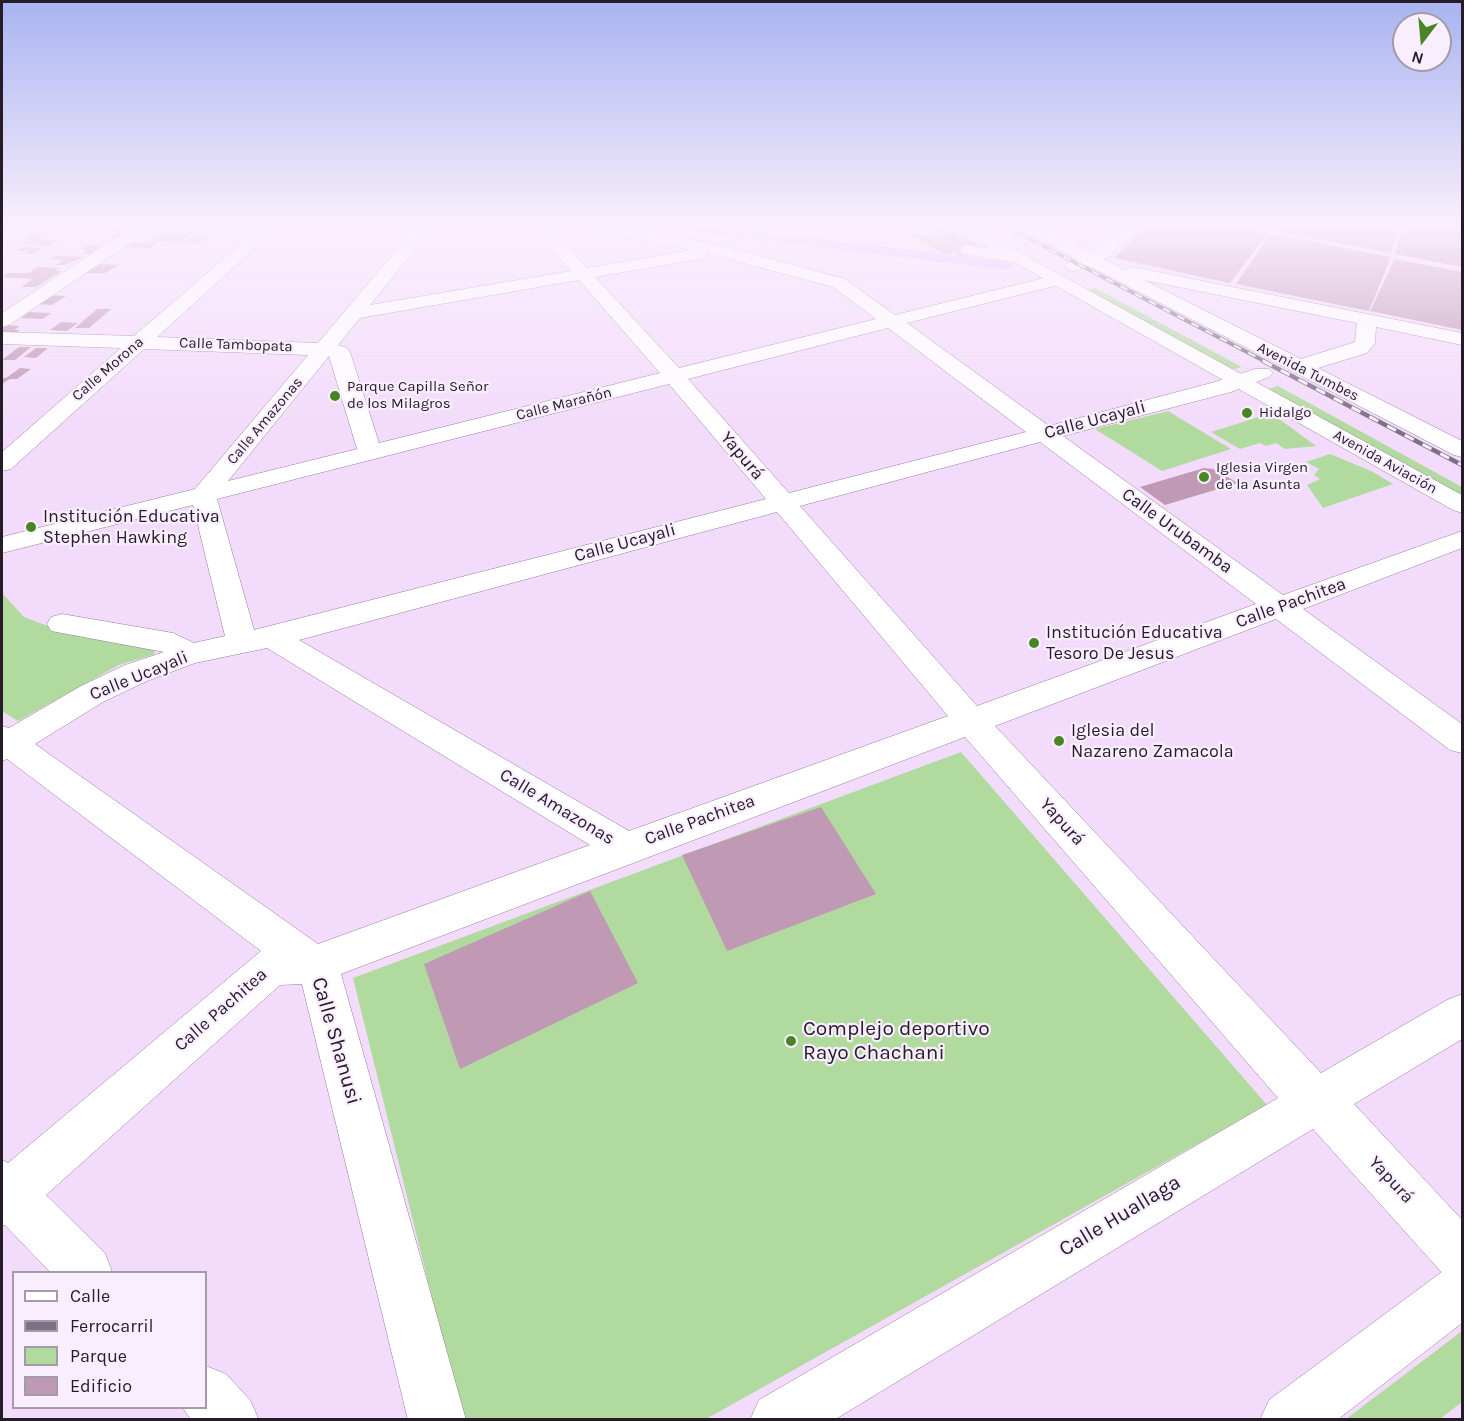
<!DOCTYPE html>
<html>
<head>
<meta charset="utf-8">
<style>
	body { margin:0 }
	#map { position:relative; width:1464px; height:1421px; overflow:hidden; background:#f3dcfb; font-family:Karla,sans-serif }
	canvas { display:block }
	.frame { position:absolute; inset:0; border:3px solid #251b29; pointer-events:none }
	.legend { position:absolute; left:12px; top:1271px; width:195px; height:138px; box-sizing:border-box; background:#f9eefe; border:2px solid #a49aa9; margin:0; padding:8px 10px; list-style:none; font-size:18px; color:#251b29 }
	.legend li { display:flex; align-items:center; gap:12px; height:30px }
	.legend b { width:30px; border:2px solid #a49aa9 }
	.north { position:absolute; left:1392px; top:12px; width:60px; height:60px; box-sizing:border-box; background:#f9eefe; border:2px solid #a49aa9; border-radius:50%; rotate:196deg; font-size:16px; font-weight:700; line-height:24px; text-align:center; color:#251b29 }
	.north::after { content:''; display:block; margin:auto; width:21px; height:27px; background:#488625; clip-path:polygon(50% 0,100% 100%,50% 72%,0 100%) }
</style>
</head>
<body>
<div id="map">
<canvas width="1464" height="1421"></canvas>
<div class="frame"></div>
<ul class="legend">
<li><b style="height:8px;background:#fff"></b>Calle</li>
<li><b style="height:8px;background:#7f6f85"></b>Ferrocarril</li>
<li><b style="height:16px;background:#b1da9f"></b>Parque</li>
<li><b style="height:16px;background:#c099b5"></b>Edificio</li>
</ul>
<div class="north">N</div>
</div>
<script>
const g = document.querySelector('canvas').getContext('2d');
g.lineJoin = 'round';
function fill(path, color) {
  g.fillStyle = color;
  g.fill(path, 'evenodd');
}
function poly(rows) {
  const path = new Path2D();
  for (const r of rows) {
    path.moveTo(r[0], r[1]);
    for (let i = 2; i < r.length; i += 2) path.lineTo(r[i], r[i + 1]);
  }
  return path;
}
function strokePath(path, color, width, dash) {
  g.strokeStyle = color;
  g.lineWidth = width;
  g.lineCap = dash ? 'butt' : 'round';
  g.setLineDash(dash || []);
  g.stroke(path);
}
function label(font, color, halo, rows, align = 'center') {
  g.font = font + ' Karla,sans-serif';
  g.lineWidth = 4.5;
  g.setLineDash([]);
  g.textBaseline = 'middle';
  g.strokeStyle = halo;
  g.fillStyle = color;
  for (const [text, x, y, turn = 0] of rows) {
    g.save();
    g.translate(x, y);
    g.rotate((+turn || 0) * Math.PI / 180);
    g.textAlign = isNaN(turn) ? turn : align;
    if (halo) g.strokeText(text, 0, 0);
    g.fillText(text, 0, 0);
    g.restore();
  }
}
const green = poly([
	[1095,288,1242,367,1230,370,1085,290],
	[1278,386,1462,487,1462,500,1265,390],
	[1168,411,1231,449,1162,471,1095,429],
	[1271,413,1316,446,1285,449,1276,443,1266,446,1260,443,1240,449,1211,432],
	[1330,454,1371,471,1393,484,1323,508,1307,485,1320,479,1314,475,1319,469,1306,462],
	[2,593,24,617,61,631,153,647,155,654,119,665,18,721,2,711],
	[961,752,1267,1105,706,1419,462,1419,353,978],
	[1462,1331,1462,1402,1440,1419,1346,1419]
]);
const canal = poly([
	[681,227,721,227,1008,262,1015,266,1008,270,687,231,681,227]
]);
const building = poly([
	[1145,227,1232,227,1267,234,1230,283,1114,258],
	[1276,227,1398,227,1391,253,1274,231],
	[1403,227,1462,227,1462,267,1395,254],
	[90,228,129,230,115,238,108,238,118,232,86,231],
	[952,231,982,247,946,255,912,235],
	[160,232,192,234,179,243,146,241],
	[33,233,47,234,37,239,59,240,47,247,22,243,30,239,23,238],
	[1271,234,1391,257,1369,311,1236,284],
	[195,235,211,236,200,243,184,243],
	[132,242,158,243,150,248,124,247],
	[88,245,103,246,90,254,83,254,86,250,82,250],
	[23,247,44,248,32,254,24,254,29,251,16,251],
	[56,256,85,257,63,265,55,265,63,260,51,259],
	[1395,259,1462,272,1462,330,1370,311],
	[99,264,118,265,106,273,86,273],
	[38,267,60,268,56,271,62,271,36,287,21,287,33,279,2,277,7,273,28,273],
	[50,295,66,296,52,305,36,304],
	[97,309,111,309,89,328,75,328],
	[29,312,51,313,43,319,21,318],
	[61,322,78,323,67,331,50,330],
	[6,325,20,326,14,330,20,330,14,334,2,334,2,328],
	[19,347,31,347,15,360,2,360],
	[36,348,48,348,36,358,24,357],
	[20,368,31,369,17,379,10,379,2,384,2,378,6,378],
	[1204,468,1213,469,1238,483,1165,505,1140,487],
	[821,807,876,894,727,951,682,855],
	[590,891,638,983,460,1069,424,964]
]);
const minorTunnel = poly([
	[931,233,968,250]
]);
const minor = poly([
	[11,227,32,227,2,244,2,233,11,227],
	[132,227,278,227,157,337,318,343,416,227,433,227,370,305,571,271,533,227,550,227,587,268,692,250,590,232,582,227,619,227,719,245,845,279,895,315,1056,275,1062,276,1065,280,1062,284,907,323,1049,426,1215,382,1255,369,1269,369,1273,373,1269,377,1231,392,1063,436,1283,595,1462,531,1462,548,1303,609,1462,724,1462,753,1450,750,1276,619,995,726,1321,1073,1447,1000,1462,994,1462,1039,1354,1104,1462,1220,1462,1283,1444,1275,1313,1129,834,1420,750,1420,759,1400,1278,1098,965,737,341,974,466,1420,408,1420,302,984,280,985,46,1195,105,1253,112,1272,50,1272,5,1225,2,1226,2,1160,8,1163,261,951,7,759,2,761,2,726,9,728,81,686,125,665,164,652,51,631,47,624,51,617,62,614,173,633,194,643,225,636,193,505,2,553,2,537,195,489,308,355,144,349,11,469,2,471,2,452,121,348,2,344,2,332,134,336,250,236,149,230,9,325,2,327,2,313,132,227],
	[707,253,833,287,876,319,679,368,595,277,699,259,705,258,707,253],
	[579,280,660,373,379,443,350,352,347,348,338,345,360,318,579,280],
	[888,328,1026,432,789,493,688,379,888,328],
	[329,356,357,449,228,481,329,356],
	[669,384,766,499,254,630,217,499,669,384],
	[1040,442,1256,604,977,706,800,506,1040,442],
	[777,512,948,716,629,831,299,640,777,512],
	[267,648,590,845,318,944,35,744,103,702,147,681,195,663,267,648],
	[910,227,932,227,939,233,931,238,910,227],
	[1019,227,1040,227,1090,252,1099,248,1119,227,1136,227,1111,256,1103,259,1125,270,1132,267,1462,333,1462,345,1376,327,1375,343,1367,353,1318,368,1462,441,1462,457,1454,455,1089,266,1074,271,1068,270,1065,266,1068,262,1076,259,1019,227],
	[1144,280,1357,323,1355,342,1301,359,1144,280],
	[968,245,1014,252,1023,257,1014,262,962,254,960,250,962,246,968,245],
	[206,1366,226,1374,250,1400,259,1420,191,1420,183,1408,206,1408,206,1366]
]);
const major = poly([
	[952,227,973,227,1462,495,1462,513,1453,510,952,227],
	[1462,1263,1462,1323,1337,1420,1260,1420,1269,1400,1443,1271,1462,1263]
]);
const railFar1 = poly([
	[1007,227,1266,362]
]);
const rail = poly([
	[1263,361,1462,465]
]);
const markers = [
	[335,396,6,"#488625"],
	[1247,413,6,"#488625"],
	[1204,477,6,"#488625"],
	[31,527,6,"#488625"],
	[1034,643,6,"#488625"],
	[1059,741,6,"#488625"],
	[791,1041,6,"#488625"]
];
const farStreetnames = [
	["Calle Tambopata",236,345,2],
	["Calle Morona",108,369,-41],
	["Avenida Tumbes",1308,372,27],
	["Calle Marañón",564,404,-14],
	["Calle Amazonas",265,421,-50],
	["Avenida Aviación",1385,462,29]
];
const farPoinames = [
	["Parque Capilla Señor",347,387],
	["de los Milagros",347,404],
	["Hidalgo",1259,413],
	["Iglesia Virgen",1216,468],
	["de la Asunta",1216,485]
];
const streetNames = [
	["Calle Ucayali",1095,420,-15],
	["Yapurá",742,456,50],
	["Calle Urubamba",1177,531,36],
	["Calle Ucayali",625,543,-15],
	["Calle Pachitea",1291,603,-20],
	["Calle Ucayali",139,676,-22],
	["Calle Amazonas",557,807,31],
	["Calle Pachitea",700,820,-20],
	["Yapurá",1062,822,48],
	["Calle Pachitea",221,1010,-41],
	["Yapurá",1391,1180,47]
];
const poiNames = [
	["Institución Educativa",43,517],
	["Stephen Hawking",43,538],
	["Institución Educativa",1046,633],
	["Tesoro De Jesus",1046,654],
	["Iglesia del",1071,731],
	["Nazareno Zamacola",1071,752]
];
const nearPoinames = [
	["Complejo deportivo",803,1029],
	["Rayo Chachani",803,1053]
];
const nearStreetnames = [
	["Calle Shanusi",336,1041,74],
	["Calle Huallaga",1120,1216,-31]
];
fill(green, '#b1da9f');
fill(canal, '#e8b3fc');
fill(building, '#c099b5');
strokePath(minorTunnel, '#cab5d1', 18, [18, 9]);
strokePath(minor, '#947b9e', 1);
strokePath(major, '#947b9e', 1);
fill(minor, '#fff');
fill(major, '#fff');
strokePath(railFar1, '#7f6f85', 4);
strokePath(rail, '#7f6f85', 4.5);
strokePath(railFar1, '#f9eefe', 2, [8]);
strokePath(rail, '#f9eefe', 3, [10]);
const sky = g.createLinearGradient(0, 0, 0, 426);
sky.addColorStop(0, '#a8b4f0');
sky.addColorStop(0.53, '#faeffd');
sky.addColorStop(1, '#faeffd00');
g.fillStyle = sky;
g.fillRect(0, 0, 1464, 426);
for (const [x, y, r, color] of markers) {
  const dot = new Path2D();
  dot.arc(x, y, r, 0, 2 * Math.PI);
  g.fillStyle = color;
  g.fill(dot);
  strokePath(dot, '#f9eefe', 2);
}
label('15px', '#251b29', '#f9eefe', farStreetnames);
label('15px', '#251b29', '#f9eefe', farPoinames, 'left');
label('18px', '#251b29', '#f9eefe', streetNames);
label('18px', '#251b29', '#f9eefe', poiNames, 'left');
label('21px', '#251b29', '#f9eefe', nearPoinames, 'left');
label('21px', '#251b29', '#f9eefe', nearStreetnames);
</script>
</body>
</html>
